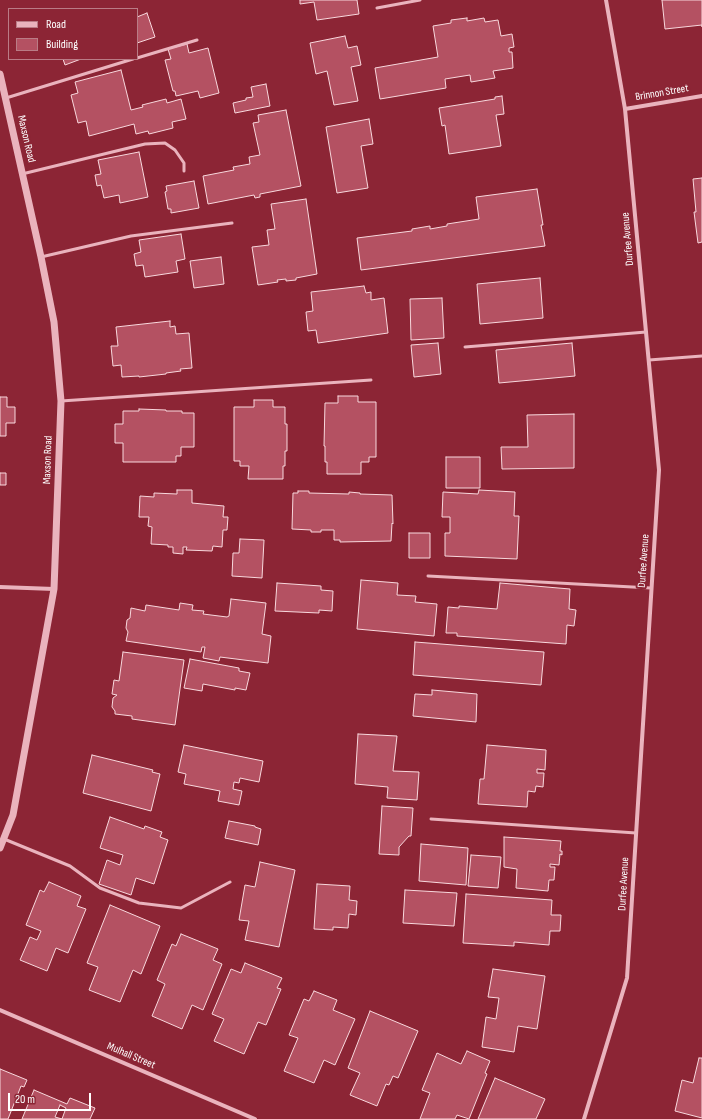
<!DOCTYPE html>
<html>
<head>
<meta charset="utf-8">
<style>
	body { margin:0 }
	#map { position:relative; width:702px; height:1119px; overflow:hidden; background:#8c2535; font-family:"Sofia Sans Condensed",sans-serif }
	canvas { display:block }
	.legend { position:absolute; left:8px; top:8px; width:130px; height:52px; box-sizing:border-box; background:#8c2535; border:1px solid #ba7c86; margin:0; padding:5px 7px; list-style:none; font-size:12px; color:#fff }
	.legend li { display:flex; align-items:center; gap:8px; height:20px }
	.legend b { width:20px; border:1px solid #ba7c86 }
	.scale { position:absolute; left:8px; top:1093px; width:83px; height:18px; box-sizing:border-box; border:2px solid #fff; border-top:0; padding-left:5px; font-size:12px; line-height:14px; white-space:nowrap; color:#fff; -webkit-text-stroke:3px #8c2535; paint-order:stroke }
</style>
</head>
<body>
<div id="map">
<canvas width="702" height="1119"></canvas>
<ul class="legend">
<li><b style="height:5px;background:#eab3bd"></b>Road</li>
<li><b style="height:11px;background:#b45162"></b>Building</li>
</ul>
<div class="scale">20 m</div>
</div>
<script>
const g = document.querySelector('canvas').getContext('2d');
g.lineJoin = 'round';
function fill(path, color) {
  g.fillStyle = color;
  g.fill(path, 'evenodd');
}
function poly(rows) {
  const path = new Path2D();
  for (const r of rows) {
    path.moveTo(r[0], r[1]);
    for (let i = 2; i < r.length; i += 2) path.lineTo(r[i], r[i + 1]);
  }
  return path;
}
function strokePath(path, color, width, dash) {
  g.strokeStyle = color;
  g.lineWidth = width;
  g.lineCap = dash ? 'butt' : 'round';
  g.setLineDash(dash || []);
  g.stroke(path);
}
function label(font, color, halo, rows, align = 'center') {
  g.font = font + ' "Sofia Sans Condensed",sans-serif';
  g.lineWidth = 4;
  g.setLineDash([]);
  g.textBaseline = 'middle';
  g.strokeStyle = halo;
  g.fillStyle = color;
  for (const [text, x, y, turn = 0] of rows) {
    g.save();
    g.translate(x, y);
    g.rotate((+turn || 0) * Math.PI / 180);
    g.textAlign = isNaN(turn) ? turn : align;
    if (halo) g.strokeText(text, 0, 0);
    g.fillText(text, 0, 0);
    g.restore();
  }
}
const building = poly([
	[300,0,357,0,359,14,317,20,314,2,300,4,300,0],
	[662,0,702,0,702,27,702,25,665,29,662,0],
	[147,13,155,37,137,43,137,17,147,13],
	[467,18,467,21,484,18,485,22,498,20,501,36,512,34,514,47,509,48,509,52,512,52,513,68,493,71,495,78,471,82,470,75,445,79,446,88,380,99,375,68,438,57,433,26,451,23,451,20,467,18],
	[345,36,348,48,357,46,361,65,351,67,358,101,334,105,327,71,316,74,310,43,345,36],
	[187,44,189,53,208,48,219,93,200,98,198,91,176,96,175,91,173,91,165,60,171,59,168,49,187,44],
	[63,59,81,59,65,65,63,59],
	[121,70,131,110,143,107,142,105,166,99,167,103,181,99,186,119,172,122,173,128,149,134,148,131,136,134,134,124,89,136,86,121,78,123,71,95,78,93,75,82,121,70],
	[266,84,270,106,235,113,233,103,246,100,246,98,253,97,251,87,266,84],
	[502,96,504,114,496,115,501,146,449,154,445,125,442,126,439,108,495,99,495,97,502,96],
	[286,110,301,186,260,194,260,197,255,198,254,195,208,204,203,176,234,170,233,167,250,164,249,157,260,155,253,123,259,122,258,115,286,110],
	[369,119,373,144,361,146,368,188,337,193,326,127,369,119],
	[139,152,148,197,120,203,119,195,104,198,101,185,97,186,95,175,101,174,98,160,139,152],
	[702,178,702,242,698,243,694,212,696,212,693,179,702,178],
	[194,181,199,208,171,213,171,209,168,209,165,192,167,191,166,186,194,181],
	[537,189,543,225,541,225,545,246,361,270,357,238,412,231,412,229,430,226,430,229,447,226,447,224,479,219,476,197,537,189],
	[306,199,317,274,296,278,296,280,286,281,286,279,277,280,278,282,258,285,252,247,269,245,267,230,275,229,271,204,306,199],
	[181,234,185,259,176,261,178,272,145,277,143,265,136,266,134,254,141,252,139,240,181,234],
	[221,257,224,284,194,288,190,261,221,257],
	[540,278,543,318,480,324,477,284,540,278],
	[364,286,366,293,371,292,371,300,384,298,388,333,318,343,316,330,308,331,306,312,313,311,311,292,364,286],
	[442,298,444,338,411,340,410,299,442,298],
	[170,321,170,327,175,326,176,334,189,333,192,368,180,369,181,371,166,373,166,374,139,377,139,376,122,377,121,365,113,366,111,346,118,346,116,327,170,321],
	[438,343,441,374,414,377,411,345,438,343],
	[572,343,575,376,499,383,496,350,572,343],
	[338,396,358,396,358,402,376,402,376,457,369,457,369,462,361,462,361,474,327,474,327,462,325,462,325,446,324,446,325,403,338,403,338,396],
	[0,397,7,397,7,407,15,407,15,423,6,423,6,436,0,436,0,397],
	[254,400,273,400,273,407,285,407,285,424,287,424,287,451,285,451,285,466,283,466,283,479,248,479,249,466,240,466,240,461,234,461,234,407,254,407,254,400],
	[139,409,166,410,166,411,182,411,182,413,194,413,194,447,181,447,181,456,176,456,176,462,123,462,123,443,115,443,115,424,123,424,123,411,139,411,139,409],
	[574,414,574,468,502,469,501,447,528,447,527,415,574,414],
	[446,457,480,457,480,488,446,488,446,457],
	[0,473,6,473,6,485,0,485,0,473],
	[177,490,192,490,192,503,224,506,223,517,228,517,227,530,223,530,222,547,213,546,212,551,186,550,187,547,183,547,183,554,173,553,173,547,168,547,168,545,151,544,152,527,148,526,149,517,139,517,140,496,154,497,154,493,177,494,177,490],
	[479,490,515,492,514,516,519,516,517,559,445,556,445,533,450,533,450,517,442,517,443,492,478,494,479,490],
	[298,491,309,491,309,493,349,494,349,492,360,493,360,494,392,495,393,524,392,523,391,541,340,542,340,540,334,540,334,530,321,530,321,532,311,532,311,530,292,529,293,493,298,493,298,491],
	[409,533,430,533,430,558,409,558,409,533],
	[240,539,264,540,262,578,232,576,233,553,239,553,240,539],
	[361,580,398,583,397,595,416,596,415,602,437,604,434,636,357,629,361,580],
	[277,583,321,586,321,590,333,591,332,611,319,610,319,613,275,611,277,583],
	[500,583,570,589,569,609,576,610,574,626,567,625,566,644,457,636,457,633,446,633,448,607,459,608,459,606,497,609,500,583],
	[231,599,266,603,262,634,271,636,268,663,220,657,219,661,203,658,205,647,202,647,201,652,126,641,128,632,126,628,127,620,130,618,131,608,145,611,146,605,179,610,180,603,193,605,192,610,204,611,203,614,227,617,229,616,231,599],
	[415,642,544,652,541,685,413,675,415,642],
	[123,652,184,660,175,725,132,719,132,716,115,714,115,711,112,707,113,698,117,695,112,694,114,680,119,681,123,652],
	[190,659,239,668,239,671,250,673,246,690,235,688,235,690,203,684,202,691,184,688,190,659],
	[432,690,477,694,476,722,413,716,415,694,432,695,432,690],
	[358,734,397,736,393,771,419,772,417,800,387,798,388,787,355,784,358,734],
	[184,745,263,761,259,782,240,778,239,783,234,782,233,789,242,791,239,805,218,801,220,791,184,784,186,774,178,772,184,745],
	[487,745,546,750,545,770,537,769,537,773,544,773,543,787,536,786,535,792,528,791,527,807,478,804,480,779,484,779,487,745],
	[92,755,153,770,152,772,160,774,151,811,83,793,92,755],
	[382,806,413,808,411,836,409,836,399,847,399,855,379,854,382,806],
	[110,817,144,829,145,826,162,832,160,837,168,840,154,884,136,878,131,895,99,884,107,860,120,865,123,855,100,848,110,817],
	[229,821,255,826,255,827,261,829,258,845,225,838,229,821],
	[504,837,561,841,560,851,562,851,562,855,560,854,559,865,550,864,550,867,555,867,554,880,549,880,548,891,516,888,517,869,504,867,504,837],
	[421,844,468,848,466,885,419,881,421,844],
	[471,855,501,857,498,888,468,886,471,855],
	[260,862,295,870,279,947,245,940,249,921,239,920,245,885,255,887,260,862],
	[49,882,81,896,77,906,86,909,68,953,56,948,47,971,20,960,30,937,37,940,41,931,26,925,40,890,44,892,49,882],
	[317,884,350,886,349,900,357,901,356,915,349,914,348,928,333,927,333,930,314,929,317,884],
	[405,890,457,893,454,926,403,923,405,890],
	[466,894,552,900,551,915,561,915,560,931,550,931,549,945,514,942,514,946,463,943,466,894],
	[110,905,160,926,141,974,133,970,120,1002,89,990,98,967,87,963,110,905],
	[181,934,218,949,213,960,222,964,203,1010,192,1005,182,1029,152,1016,165,984,157,980,172,944,176,946,181,934],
	[245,963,282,978,277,988,281,989,266,1025,258,1022,244,1054,214,1041,224,1019,212,1014,231,969,241,973,245,963],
	[493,969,545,976,537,1029,518,1026,514,1052,482,1047,486,1017,496,1019,499,998,488,997,493,969],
	[314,991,337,1000,333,1010,355,1019,335,1065,324,1060,314,1083,284,1071,298,1038,289,1035,304,999,309,1001,314,991],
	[370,1011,418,1031,398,1078,393,1076,389,1085,386,1084,377,1106,350,1095,360,1073,348,1068,370,1011],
	[467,1051,490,1061,485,1073,487,1074,469,1119,457,1115,455,1119,420,1119,430,1093,422,1090,437,1053,461,1064,467,1051],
	[699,1058,702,1058,702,1118,675,1111,682,1080,693,1083,699,1058],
	[0,1069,27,1080,24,1087,21,1086,8,1119,0,1119,0,1069],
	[495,1078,545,1099,536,1119,478,1119,495,1078],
	[34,1090,67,1104,70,1098,95,1108,90,1119,22,1119,34,1090],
	[60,1105,66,1108,62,1119,55,1117,60,1105]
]);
const service = poly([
	[377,8,420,0],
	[137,58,197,40],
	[6,98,133,59],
	[22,174,145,144,165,143,175,150,184,163,184,171],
	[41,257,131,236,232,223],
	[465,347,646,332],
	[649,360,702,356],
	[61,401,371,380],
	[428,576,651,588],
	[431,819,636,833],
	[4,839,70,866,100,888,139,903,181,908,230,882]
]);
const minor = poly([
	[625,109,702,96],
	[0,587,54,589],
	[0,1010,255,1119],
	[584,1119,627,978,659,470,625,109,606,0]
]);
const tertiary = poly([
	[0,74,41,257,54,322,61,401,54,589,13,815,0,848]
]);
const streetNames = [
	["Brinnon Street",662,93,-10],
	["Maxson Road",26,139,77],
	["Durfee Avenue",628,239,-95],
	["Maxson Road",48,460,-88],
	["Durfee Avenue",644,561,-86],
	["Durfee Avenue",624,884,-87],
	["Mulhall Street",131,1056,23]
];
fill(building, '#b45162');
strokePath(building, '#f8d8dd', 1);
strokePath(service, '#eab3bd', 3);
strokePath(minor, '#eab3bd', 4);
strokePath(tertiary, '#eab3bd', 7);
label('11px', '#fff', '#8c2535', streetNames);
</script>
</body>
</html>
